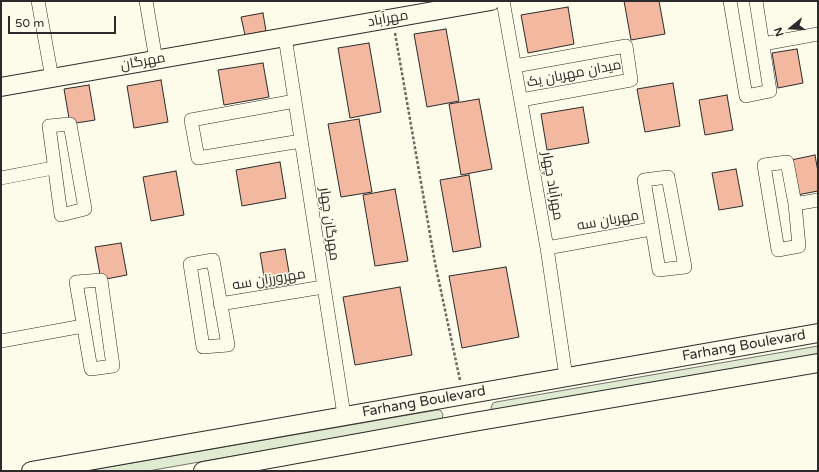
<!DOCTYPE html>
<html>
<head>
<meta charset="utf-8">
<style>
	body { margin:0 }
	#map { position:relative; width:819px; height:472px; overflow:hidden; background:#fdfbea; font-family:"Varela Round",sans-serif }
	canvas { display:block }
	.frame { position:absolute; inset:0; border:2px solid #2b2b2b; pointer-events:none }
	.north { position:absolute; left:771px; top:8px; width:40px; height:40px; -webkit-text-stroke:3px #fdfbea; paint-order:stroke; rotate:252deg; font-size:11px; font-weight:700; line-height:16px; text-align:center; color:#2b2b2b }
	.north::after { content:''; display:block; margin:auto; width:14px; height:18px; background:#2b2b2b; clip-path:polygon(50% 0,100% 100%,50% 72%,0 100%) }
	.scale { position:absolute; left:8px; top:16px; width:108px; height:18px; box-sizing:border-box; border:2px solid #2b2b2b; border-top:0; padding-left:5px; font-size:12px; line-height:14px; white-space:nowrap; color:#2b2b2b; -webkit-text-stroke:3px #fdfbea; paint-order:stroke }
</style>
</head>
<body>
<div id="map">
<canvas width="819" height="472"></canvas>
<div class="frame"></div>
<div class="north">N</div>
<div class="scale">50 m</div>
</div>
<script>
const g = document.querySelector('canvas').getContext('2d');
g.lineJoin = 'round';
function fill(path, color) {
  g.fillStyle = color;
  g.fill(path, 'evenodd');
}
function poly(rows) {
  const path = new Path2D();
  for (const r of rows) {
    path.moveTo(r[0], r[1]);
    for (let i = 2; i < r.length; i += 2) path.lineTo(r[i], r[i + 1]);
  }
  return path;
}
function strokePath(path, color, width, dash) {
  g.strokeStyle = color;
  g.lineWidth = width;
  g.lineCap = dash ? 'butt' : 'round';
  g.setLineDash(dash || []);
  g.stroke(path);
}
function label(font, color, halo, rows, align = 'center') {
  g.font = font + ' "Varela Round",Cairo,sans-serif';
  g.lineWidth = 3;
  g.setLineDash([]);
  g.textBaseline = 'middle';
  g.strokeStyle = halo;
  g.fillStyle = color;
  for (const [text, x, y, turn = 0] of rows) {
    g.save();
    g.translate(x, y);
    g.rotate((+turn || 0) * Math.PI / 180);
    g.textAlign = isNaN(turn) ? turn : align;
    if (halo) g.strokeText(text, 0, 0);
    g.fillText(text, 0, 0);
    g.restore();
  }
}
const green = poly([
	[818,346,818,356,492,411,491,408,493,403,496,402,818,346],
	[437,410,440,410,443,414,442,419,439,420,148,471,86,471,437,410]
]);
const building = poly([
	[624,1,659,1,665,34,631,40,624,1],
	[568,7,574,44,528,53,521,15,568,7],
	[263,13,266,31,245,35,241,17,263,13],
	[446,29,459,101,427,107,414,34,446,29],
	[369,43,381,112,350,118,338,48,369,43],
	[797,49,803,83,778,88,772,53,797,49],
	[263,63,269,97,224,105,218,70,263,63],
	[161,80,168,122,134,128,127,86,161,80],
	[673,83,680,126,645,132,637,89,673,83],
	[89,85,95,120,70,124,64,89,89,85],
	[727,95,733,130,705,135,699,100,727,95],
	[479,99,492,169,461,175,449,104,479,99],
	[583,107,589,143,547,150,541,114,583,107],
	[359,119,372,192,341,197,328,124,359,119],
	[815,155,818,172,818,191,797,195,791,160,815,155],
	[280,162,286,198,242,206,236,170,280,162],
	[736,169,743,206,719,210,712,173,736,169],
	[176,171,184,215,151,221,143,177,176,171],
	[469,175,481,247,453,252,440,180,469,175],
	[395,189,408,261,375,266,363,195,395,189],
	[121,243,127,275,101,280,95,247,121,243],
	[285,249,291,284,266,288,260,253,285,249],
	[506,267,519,337,462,348,449,276,506,267],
	[400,287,412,355,355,365,343,297,400,287]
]);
const path = poly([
	[395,33,435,263,460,380]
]);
const street = poly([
	[38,1,52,78],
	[146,1,156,60],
	[503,1,547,248,566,377],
	[730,1,746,96,770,91,756,1],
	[285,37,344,415],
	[763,44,818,34],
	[515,66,626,46,631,80,521,100],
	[295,101,191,120,198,158,301,141],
	[70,124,85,209,61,215,49,126,70,124],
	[787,162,795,204,799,246,778,250,764,165,787,162],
	[668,177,685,267,659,270,644,180,668,177],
	[1,178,53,168],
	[795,204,818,200],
	[547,248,651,229],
	[213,260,228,345,203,347,190,264,213,260],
	[101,280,113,366,91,369,76,282,101,280],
	[220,304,323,287],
	[1,341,83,326]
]);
const secondary = poly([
	[1,87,491,1],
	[31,471,818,333],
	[203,471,468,423,818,363]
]);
const streetNames = [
	["مهرآباد",388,19,-10],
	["مهرگان",143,62,-10],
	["میدان مهربان یک",574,74,-11],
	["مهرآباد چهار",552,186,80],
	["مهربان سه",608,221,-10],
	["مهرگان چهار",329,224,82],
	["مهرورزان سه",269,280,-9],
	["Farhang Boulevard",744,346,-10],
	["Farhang Boulevard",424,402,-10]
];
fill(green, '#deebd1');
strokePath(green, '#74746e', 1);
fill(building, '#f2b8a0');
strokePath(building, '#2b2b2b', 1);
strokePath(street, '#2b2b2b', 14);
strokePath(secondary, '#2b2b2b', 20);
strokePath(path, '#6a6964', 2.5, [3, 2]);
strokePath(street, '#fdfbea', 13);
strokePath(secondary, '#fdfbea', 18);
label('14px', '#2b2b2b', '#fdfbea', streetNames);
</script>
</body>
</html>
